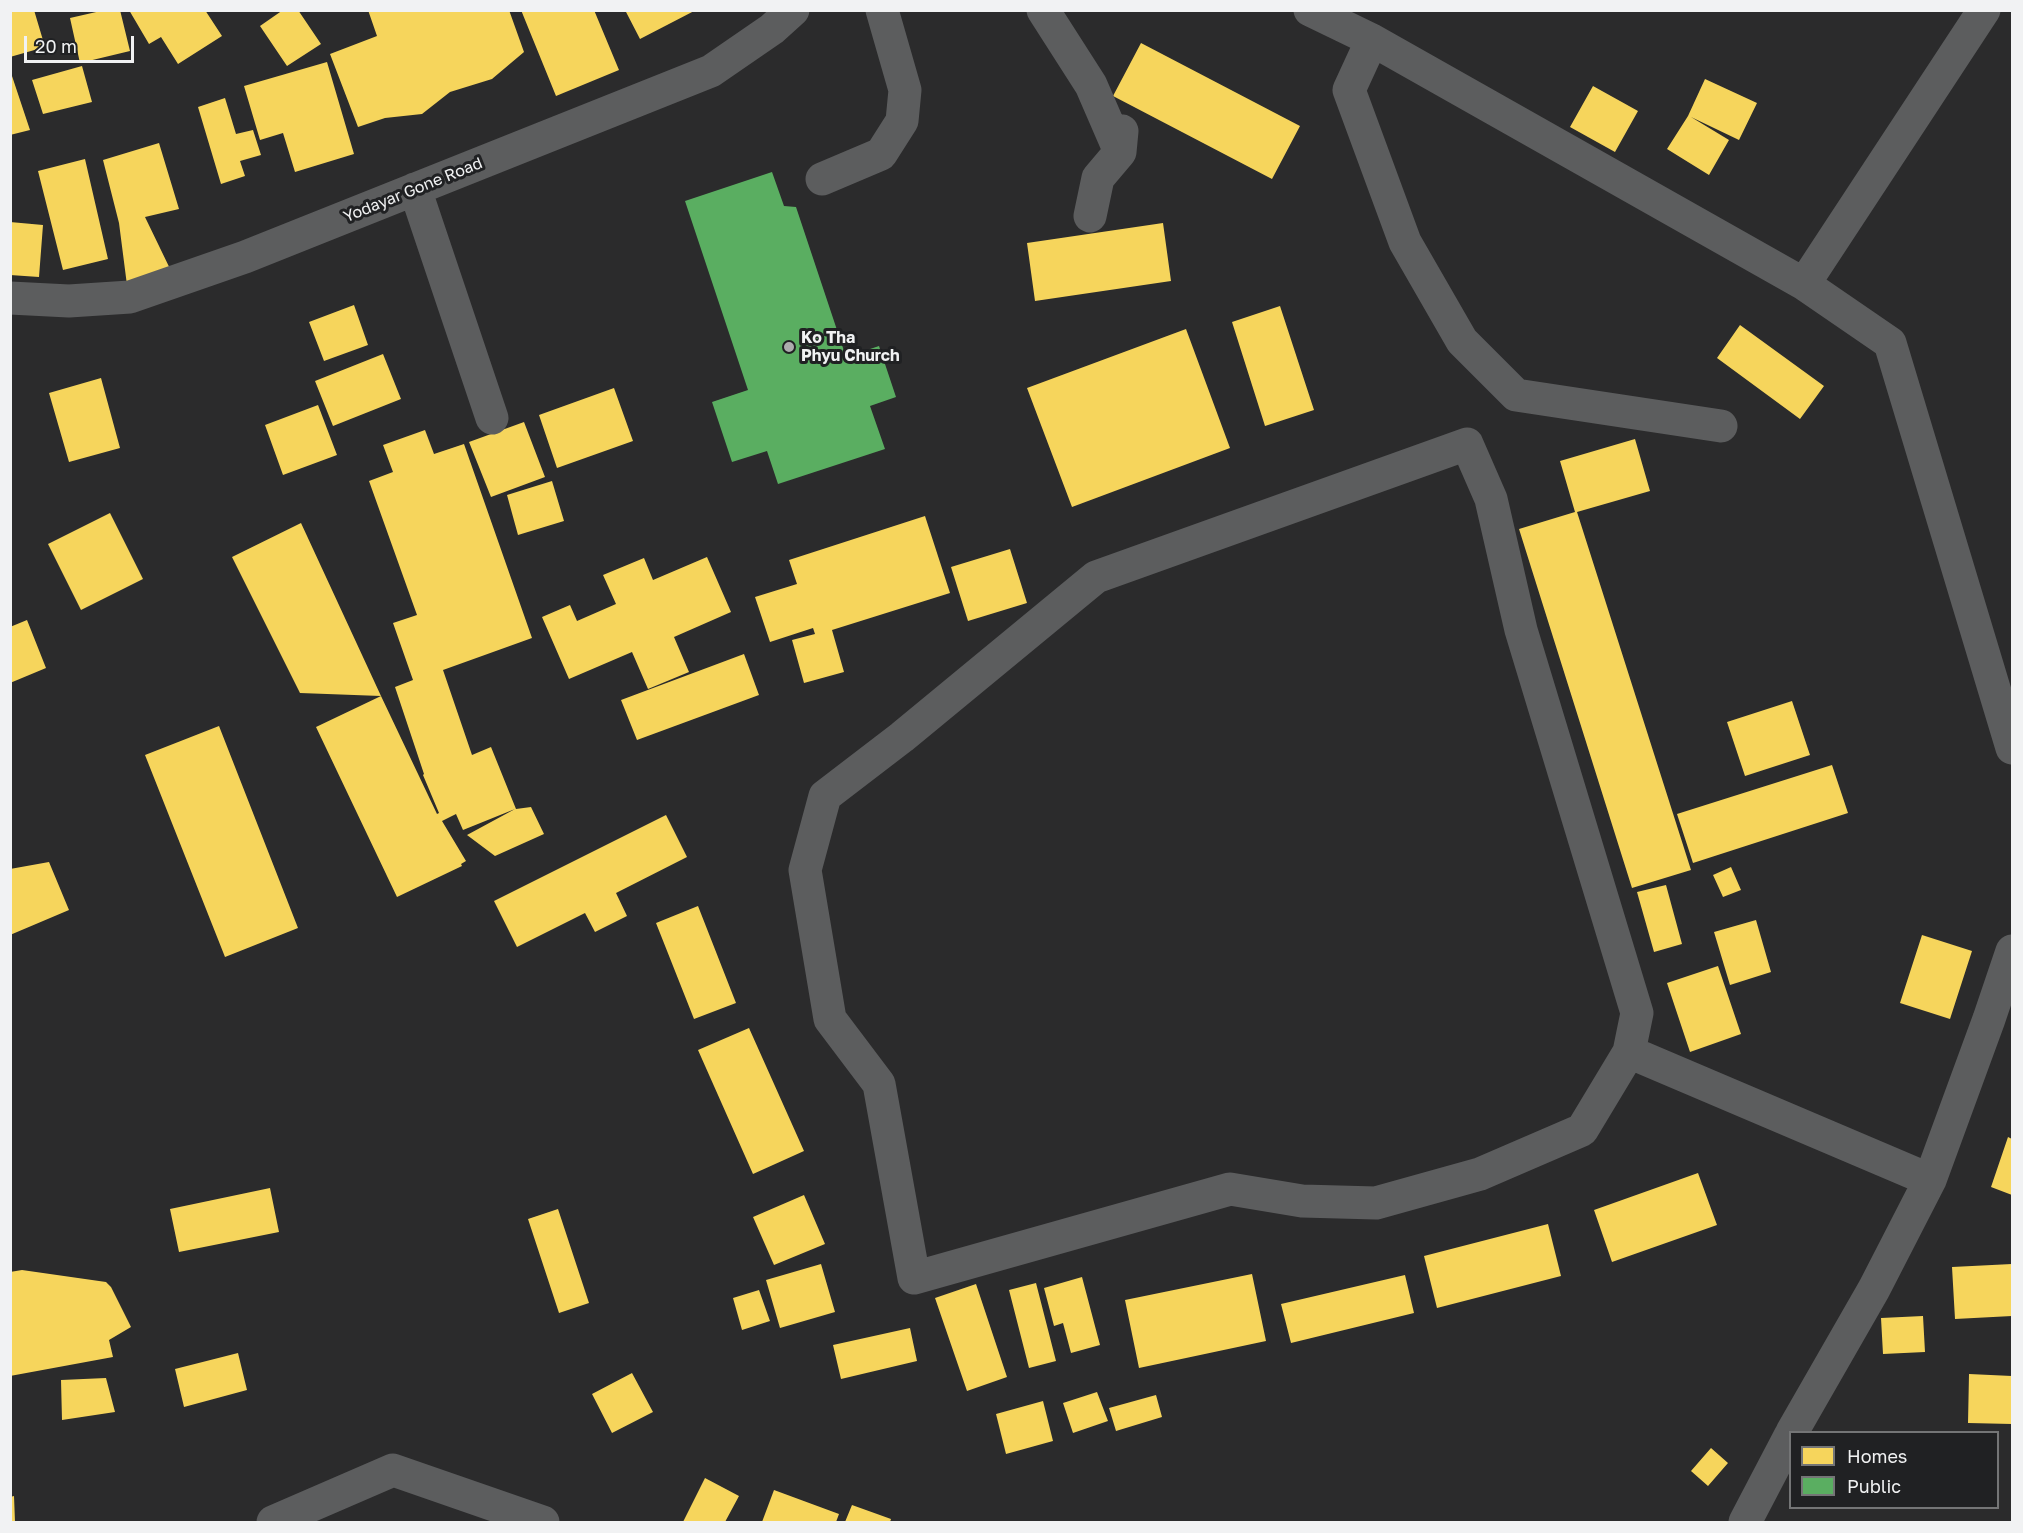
<!DOCTYPE html>
<html>
<head>
<meta charset="utf-8">
<style>
	body { margin:0 }
	#map { position:relative; width:2023px; height:1533px; overflow:hidden; background:#2b2b2c; font-family:"Golos Text",sans-serif }
	canvas { display:block }
	.frame { position:absolute; inset:0; border:12px solid #f1f2f3; pointer-events:none }
	.legend { position:absolute; left:1789px; top:1431px; width:210px; height:78px; box-sizing:border-box; background:#202123; border:2px solid #747576; margin:0; padding:8px 10px; list-style:none; font-size:18px; color:#f1f2f3 }
	.legend li { display:flex; align-items:center; gap:12px; height:30px }
	.legend b { width:30px; border:2px solid #747576 }
	.scale { position:absolute; left:24px; top:36px; width:110px; height:27px; box-sizing:border-box; border:3px solid #f1f2f3; border-top:0; padding-left:8px; font-size:18px; line-height:21px; white-space:nowrap; color:#f1f2f3; -webkit-text-stroke:4px #202123; paint-order:stroke }
</style>
</head>
<body>
<div id="map">
<canvas width="2023" height="1533"></canvas>
<div class="frame"></div>
<ul class="legend">
<li><b style="height:16px;background:#f6d55c"></b>Homes</li>
<li><b style="height:16px;background:#5aae61"></b>Public</li>
</ul>
<div class="scale">20 m</div>
</div>
<script>
const g = document.querySelector('canvas').getContext('2d');
g.lineJoin = 'round';
function fill(path, color) {
  g.fillStyle = color;
  g.fill(path, 'evenodd');
}
function poly(rows) {
  const path = new Path2D();
  for (const r of rows) {
    path.moveTo(r[0], r[1]);
    for (let i = 2; i < r.length; i += 2) path.lineTo(r[i], r[i + 1]);
  }
  return path;
}
function strokePath(path, color, width, dash) {
  g.strokeStyle = color;
  g.lineWidth = width;
  g.lineCap = dash ? 'butt' : 'round';
  g.setLineDash(dash || []);
  g.stroke(path);
}
function label(font, color, halo, rows, align = 'center') {
  g.font = font + ' "Golos Text",sans-serif';
  g.lineWidth = 6;
  g.setLineDash([]);
  g.textBaseline = 'middle';
  g.strokeStyle = halo;
  g.fillStyle = color;
  for (const [text, x, y, turn = 0] of rows) {
    g.save();
    g.translate(x, y);
    g.rotate((+turn || 0) * Math.PI / 180);
    g.textAlign = isNaN(turn) ? turn : align;
    if (halo) g.strokeText(text, 0, 0);
    g.fillText(text, 0, 0);
    g.restore();
  }
}
const homes = poly([
	[10,10,34,10,45,47,10,57],
	[105,10,120,10,130,51,80,63,70,18],
	[129,10,205,10,222,36,178,64,161,37,149,44],
	[283,10,298,10,321,44,287,66,260,26],
	[368,10,509,10,524,52,492,79,450,92,422,114,385,118,358,127,330,54,377,36],
	[521,10,594,10,619,70,556,96],
	[625,10,696,10,640,39],
	[1141,43,1300,126,1272,179,1113,96],
	[327,62,354,154,295,172,283,133,260,140,244,86],
	[82,66,92,102,43,114,32,80],
	[11,73,30,130,10,135,10,74],
	[1705,79,1757,103,1739,140,1691,117,1729,140,1709,175,1667,149,1688,116],
	[1593,86,1638,111,1615,152,1570,127],
	[225,98,236,134,253,130,261,155,240,161,245,176,221,184,198,107],
	[159,143,179,209,145,217,174,277,128,293,119,223,103,160],
	[85,159,108,259,63,270,38,171],
	[10,222,43,225,39,277,10,275],
	[1163,223,1171,281,1035,301,1027,243],
	[354,305,368,345,324,361,309,322],
	[1280,306,1314,410,1265,426,1232,322],
	[1740,325,1824,386,1800,419,1717,358],
	[1186,329,1230,448,1072,507,1027,388],
	[383,354,401,399,333,426,315,381],
	[101,378,120,448,69,462,49,393],
	[614,388,633,441,557,468,539,415],
	[318,405,337,455,283,475,265,425],
	[524,422,545,477,491,497,469,442],
	[425,430,434,454,464,444,532,638,443,670,472,755,491,747,516,809,531,807,544,834,495,856,467,835,515,809,463,830,456,814,442,821,466,861,461,864,462,866,397,897,316,727,381,696,300,693,232,557,301,523,381,696,437,814,439,813,423,775,424,774,395,687,413,680,393,623,417,615,369,481,393,472,383,445],
	[1635,439,1650,491,1577,512,1691,870,1632,888,1519,529,1575,512,1560,461],
	[552,481,564,521,518,535,507,495],
	[110,513,143,579,81,610,48,544],
	[925,516,950,593,832,630,844,672,804,683,792,640,815,634,813,628,770,642,755,597,797,584,789,560],
	[1010,549,1027,603,968,621,951,567],
	[707,557,731,612,674,637,689,672,648,689,632,652,569,679,542,617,570,605,577,621,616,604,603,575,644,558,653,580],
	[27,620,46,668,10,683,10,627],
	[744,654,759,695,637,740,621,700],
	[1792,701,1810,755,1745,776,1727,722],
	[219,726,298,928,225,957,145,755],
	[1832,765,1848,813,1693,863,1677,814],
	[666,815,687,857,616,893,627,916,595,932,585,913,517,947,494,901],
	[49,862,69,910,10,935,10,869],
	[1731,867,1741,890,1723,897,1713,875],
	[1666,885,1682,944,1654,952,1637,892],
	[698,906,736,1003,694,1019,656,923],
	[1756,920,1771,972,1730,985,1714,932],
	[1922,935,1972,951,1950,1019,1900,1003],
	[1718,966,1741,1034,1690,1052,1667,983],
	[749,1028,804,1151,753,1174,698,1050],
	[2008,1137,2012,1139,2012,1195,1991,1187],
	[1698,1173,1717,1225,1612,1262,1594,1210],
	[270,1188,279,1232,179,1252,170,1209],
	[804,1195,825,1244,774,1265,753,1217],
	[558,1209,589,1303,559,1313,528,1219],
	[1548,1224,1561,1276,1437,1308,1424,1256],
	[821,1264,835,1312,780,1328,766,1280],
	[2012,1264,2012,1316,1955,1319,1952,1267],
	[22,1270,106,1282,111,1287,131,1327,109,1340,113,1357,10,1376,10,1272],
	[1252,1274,1266,1341,1139,1368,1125,1300],
	[1405,1275,1414,1313,1291,1343,1281,1304],
	[1082,1277,1100,1345,1071,1353,1063,1323,1054,1326,1044,1288],
	[1036,1283,1056,1361,1029,1368,1009,1290],
	[976,1284,1007,1377,967,1391,935,1298],
	[759,1290,770,1321,742,1330,733,1298],
	[1923,1316,1925,1352,1883,1354,1881,1318],
	[910,1328,917,1361,841,1379,833,1345],
	[238,1353,247,1390,184,1407,175,1369],
	[632,1373,653,1412,612,1433,592,1394],
	[1969,1374,2012,1376,2012,1424,1968,1423],
	[106,1378,115,1412,62,1420,61,1380],
	[1097,1392,1108,1421,1073,1433,1063,1403],
	[1156,1395,1162,1417,1116,1431,1109,1408],
	[1043,1401,1053,1441,1006,1454,996,1414],
	[1711,1448,1728,1463,1708,1486,1691,1471],
	[705,1478,739,1496,725,1522,683,1522],
	[774,1490,839,1514,836,1522,762,1522],
	[14,1496,15,1522,10,1522,10,1497],
	[852,1505,891,1519,890,1522,845,1522]
]);
const public = poly([
	[772,172,784,206,796,207,846,357,879,346,896,397,870,406,885,449,778,484,767,451,732,462,712,402,748,390,685,201]
]);
const minor = poly([
	[1043,10,1091,85,1120,152],
	[1310,10,1372,40,1804,284,1890,343,2012,748],
	[1372,40,1349,90,1405,242,1462,341,1516,395,1721,426],
	[822,179,881,154,902,121,905,90,882,10],
	[415,189,492,418],
	[1090,216,1098,178,1120,152,1122,131],
	[1804,284,1984,10],
	[10,298,69,301,130,297,245,257,711,71,772,29,793,10],
	[1629,1052,1582,1130,1480,1174,1376,1203,1302,1201,1230,1189,914,1278,879,1084,830,1019,805,870,825,796,902,737,1096,577,1467,444,1491,499,1521,630,1637,1013,1629,1052,1930,1180],
	[1792,1432,1874,1289,1930,1180,1989,1019,2012,951],
	[273,1522,393,1470,543,1522],
	[1745,1522,1790,1436]
]);
const markers = [
	[789,347,6,"#acacad"]
];
const streetNames = [
	["Yodayar Gone Road",413,190,-22]
];
const poiNames = [
	["Ko Tha",801,338],
	["Phyu Church",801,356]
];
fill(homes, '#f6d55c');
fill(public, '#5aae61');
strokePath(minor, '#5c5d5e', 33);
for (const [x, y, r, color] of markers) {
  const dot = new Path2D();
  dot.arc(x, y, r, 0, 2 * Math.PI);
  g.fillStyle = color;
  g.fill(dot);
  strokePath(dot, '#202123', 2);
}
label('16px', '#f1f2f3', '#202123', streetNames);
label('bold 16px', '#f1f2f3', '#202123', poiNames, 'left');
</script>
</body>
</html>
